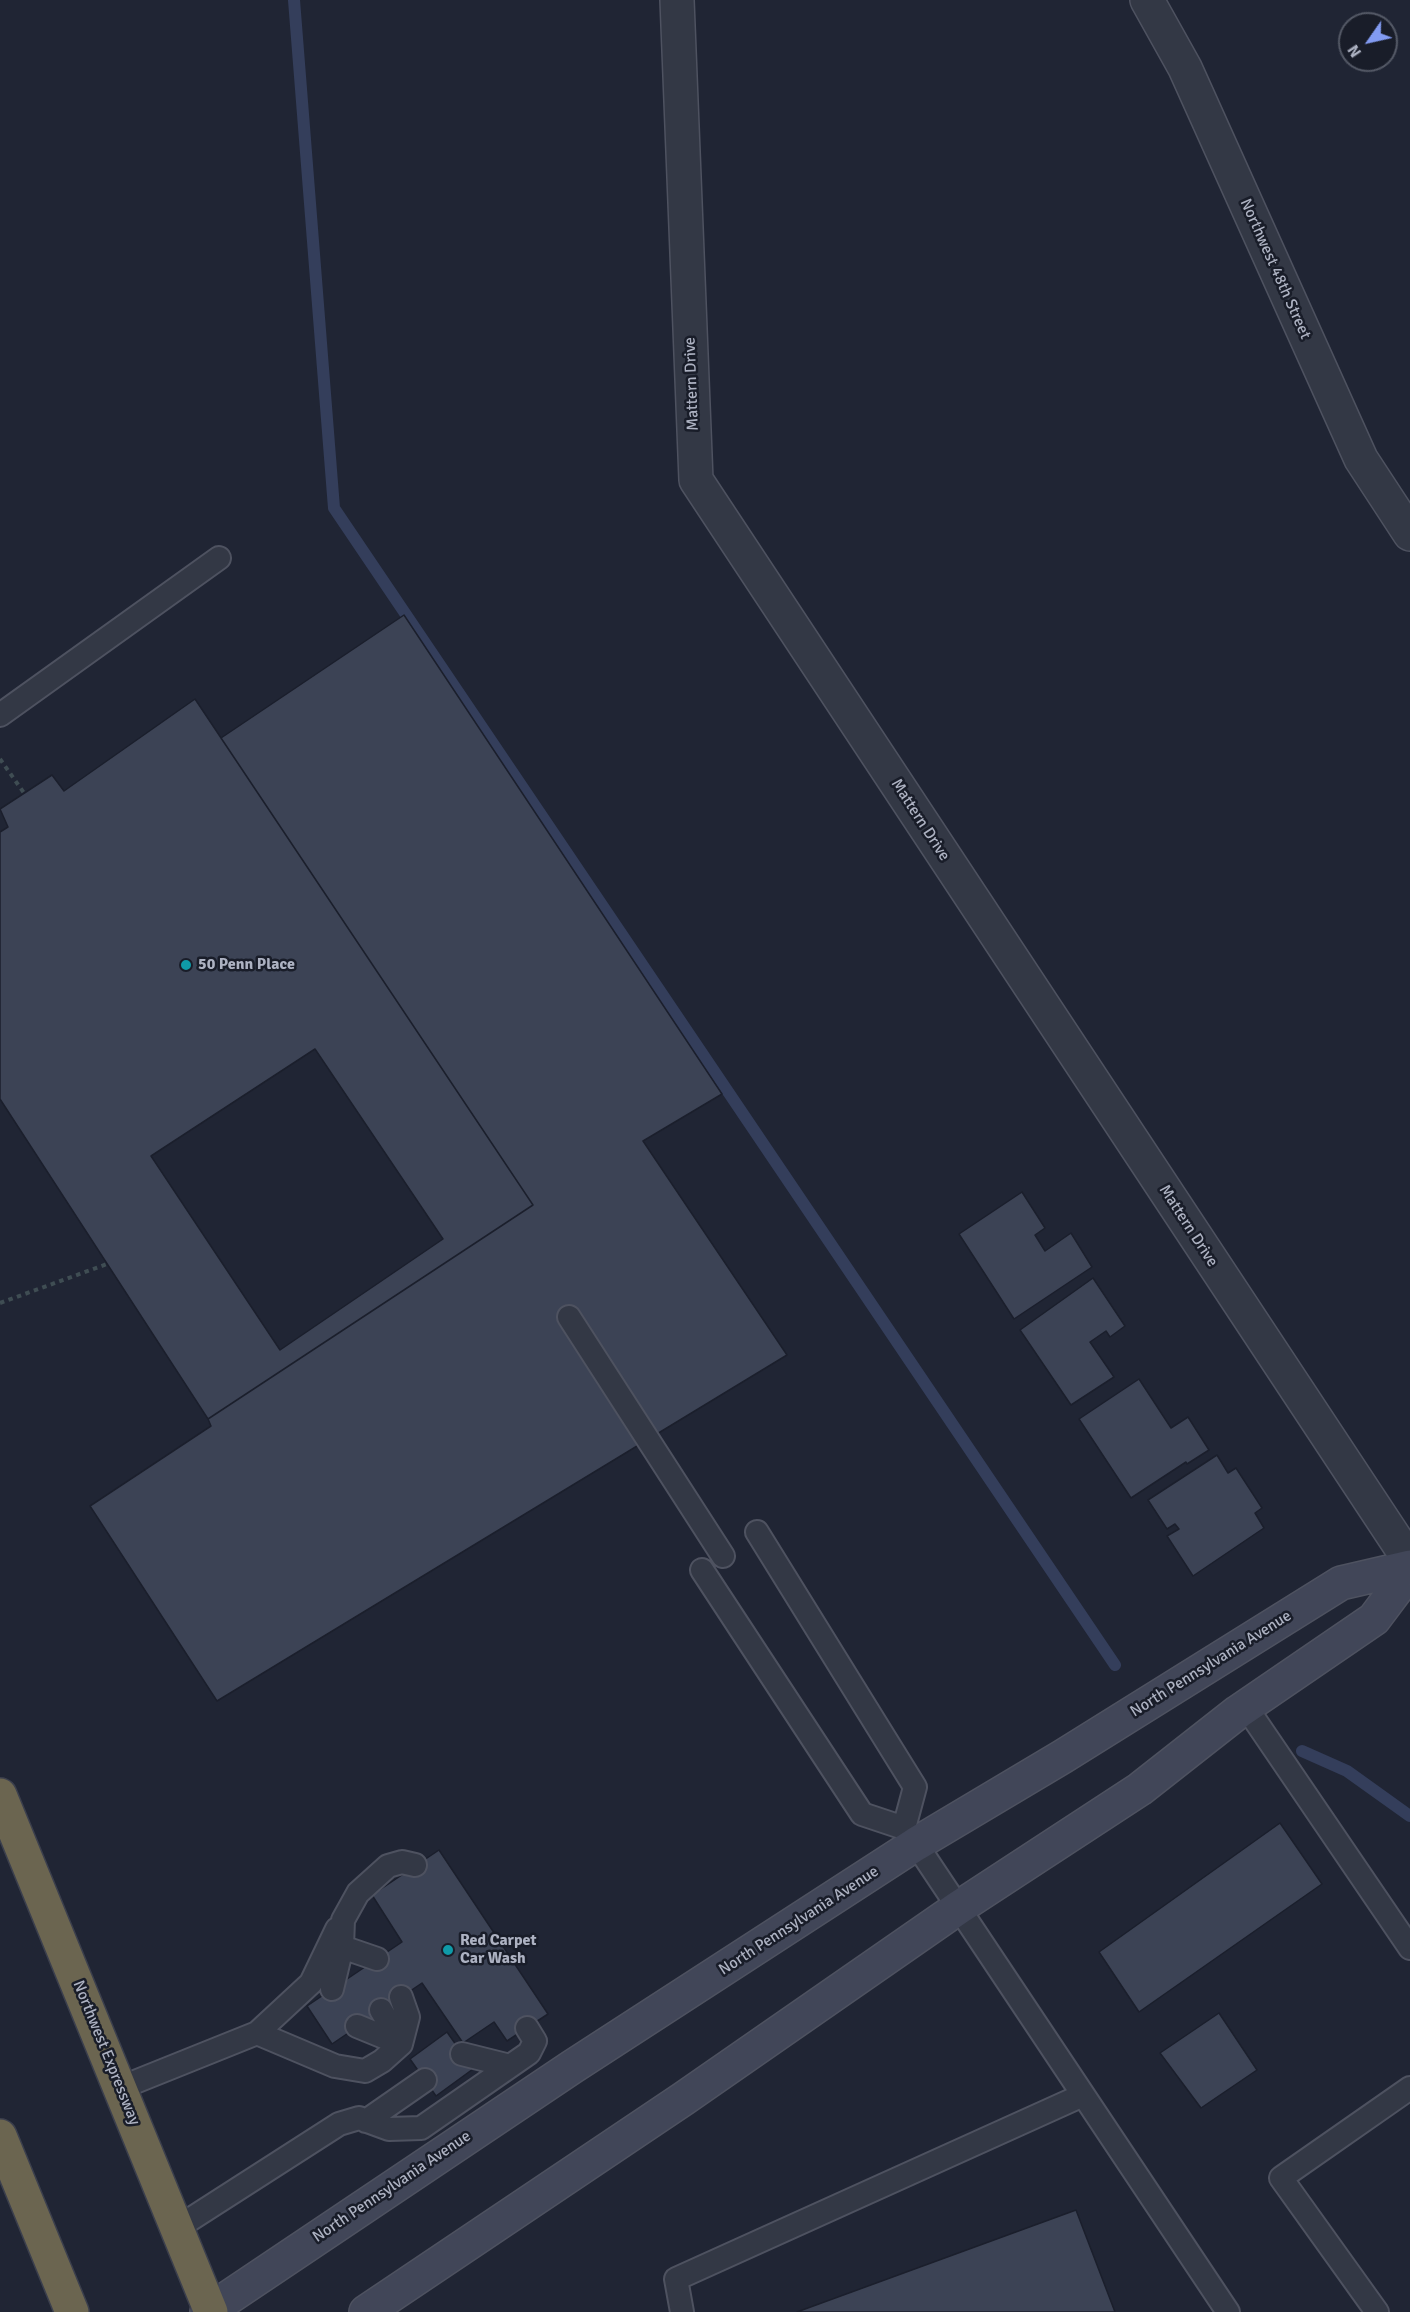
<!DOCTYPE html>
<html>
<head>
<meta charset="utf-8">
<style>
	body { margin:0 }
	#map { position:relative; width:1410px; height:2312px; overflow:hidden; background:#202534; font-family:Signika,sans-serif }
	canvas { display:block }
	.north { position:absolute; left:1338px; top:12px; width:60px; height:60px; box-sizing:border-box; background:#191d29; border:2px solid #545966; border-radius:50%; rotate:236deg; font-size:16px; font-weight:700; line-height:24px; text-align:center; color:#adb2c2 }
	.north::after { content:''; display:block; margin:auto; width:21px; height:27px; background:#829bf2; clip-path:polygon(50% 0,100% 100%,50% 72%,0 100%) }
</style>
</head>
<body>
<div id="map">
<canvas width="1410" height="2312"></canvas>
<div class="north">N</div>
</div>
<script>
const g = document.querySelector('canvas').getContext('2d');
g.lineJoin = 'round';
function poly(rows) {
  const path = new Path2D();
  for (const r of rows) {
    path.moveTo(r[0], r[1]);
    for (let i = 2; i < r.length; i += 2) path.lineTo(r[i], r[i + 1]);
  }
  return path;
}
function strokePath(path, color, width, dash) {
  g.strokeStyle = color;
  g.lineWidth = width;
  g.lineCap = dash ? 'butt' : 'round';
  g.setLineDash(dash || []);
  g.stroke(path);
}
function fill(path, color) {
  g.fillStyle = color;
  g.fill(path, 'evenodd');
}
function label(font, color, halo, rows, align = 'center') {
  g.font = font + ' Signika,sans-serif';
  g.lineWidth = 5;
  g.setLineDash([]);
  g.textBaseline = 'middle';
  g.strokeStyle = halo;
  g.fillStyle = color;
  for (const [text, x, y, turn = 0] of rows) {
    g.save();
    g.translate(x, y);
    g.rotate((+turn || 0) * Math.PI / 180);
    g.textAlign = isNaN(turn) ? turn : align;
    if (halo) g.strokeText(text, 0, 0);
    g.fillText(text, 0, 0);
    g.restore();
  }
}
const stream = poly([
	[294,0,334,508,1115,1665],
	[1302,1751,1347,1771,1410,1816]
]);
const building = poly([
	[404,615,722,1094,643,1141,787,1355,217,1701,90,1506,211,1426,208,1419,533,1205,221,738,404,615],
	[195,699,533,1205,208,1419,0,1099,0,832,8,827,0,809,52,775,64,791,195,699],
	[315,1049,443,1239,280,1350,151,1156,315,1049],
	[1022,1192,1045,1228,1035,1235,1045,1251,1071,1233,1092,1267,1014,1319,959,1234,1022,1192],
	[1093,1278,1125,1326,1110,1337,1106,1331,1090,1342,1114,1377,1071,1405,1020,1330,1093,1278],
	[1139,1379,1171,1428,1188,1417,1209,1450,1187,1464,1186,1462,1131,1498,1079,1419,1139,1379],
	[1217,1455,1228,1473,1236,1468,1262,1508,1255,1513,1264,1528,1193,1576,1167,1536,1179,1529,1175,1524,1167,1529,1148,1500,1217,1455],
	[1280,1823,1322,1884,1139,2012,1099,1952,1280,1823],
	[439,1850,548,2014,507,2041,494,2022,463,2043,422,1983,332,2044,307,2006,402,1942,372,1895,439,1850],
	[1219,2013,1257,2070,1201,2108,1160,2053,1219,2013],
	[447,2032,473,2069,436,2096,410,2059,447,2032],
	[1076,2210,1115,2312,797,2312,1076,2210]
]);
const path = poly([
	[0,759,24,793],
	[0,1303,107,1264]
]);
const lane = poly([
	[0,715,219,558],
	[569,1317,723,1556],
	[757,1532,915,1787,904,1828],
	[702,1570,862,1814,904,1828,916,1844,1228,2312],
	[1246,1707,1410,1948],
	[342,1947,377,1959],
	[332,1989,342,1947,343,1920,358,1893,388,1866,402,1862,415,1865],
	[381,2010,401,2044],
	[357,2026,401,2044],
	[257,2033,311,1983,337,1929],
	[462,2054,510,2066],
	[120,2088,257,2033,335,2066,365,2071,382,2061,401,2044,408,2017,401,1997],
	[366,2121,425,2080],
	[177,2228,339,2124,359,2118,389,2129,421,2128,529,2053,535,2041,527,2028],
	[682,2312,676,2279,1083,2095],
	[1377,2312,1281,2178,1410,2088]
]);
const street = poly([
	[677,0,696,480,1410,1561],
	[1147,0,1185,68,1361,459,1410,534]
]);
const secondary = poly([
	[207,2312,572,2067,916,1844,1062,1757,1341,1583,1410,1567],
	[366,2312,683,2099,958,1908,1140,1789,1238,1712,1374,1619,1410,1571]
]);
const highway = poly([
	[0,1795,211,2312],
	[0,2136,72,2312]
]);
const markers = [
	[186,965,6,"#0f9aa8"],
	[448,1950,6,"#0f9aa8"]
];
const streetNames = [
	["Northwest 48th Street",1275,269,66],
	["Mattern Drive",692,384,-92],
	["Mattern Drive",920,820,57],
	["Mattern Drive",1188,1226,57],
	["North Pennsylvania Avenue",1211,1664,-32],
	["North Pennsylvania Avenue",799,1921,-33],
	["Northwest Expressway",106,2053,68],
	["North Pennsylvania Avenue",392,2187,-34]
];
const poiNames = [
	["50 Penn Place",198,965],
	["Red Carpet",460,1941],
	["Car Wash",460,1959]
];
strokePath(stream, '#343e5b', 12);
fill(building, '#3c4355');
strokePath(building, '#1b1f2c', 1.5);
strokePath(lane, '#4e5260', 26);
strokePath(street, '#4e5260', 36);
strokePath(secondary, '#4e5260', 36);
strokePath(highway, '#3b3f4d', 36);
strokePath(path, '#3f4d53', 4, [4.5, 4.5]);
strokePath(lane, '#333845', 22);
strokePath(street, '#333845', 33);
strokePath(secondary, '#414658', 33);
strokePath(highway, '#6b6550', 33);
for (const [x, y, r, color] of markers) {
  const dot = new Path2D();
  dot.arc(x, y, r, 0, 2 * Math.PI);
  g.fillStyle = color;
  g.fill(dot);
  strokePath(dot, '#191d29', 2);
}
label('16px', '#adb2c2', '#191d29', streetNames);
label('bold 16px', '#adb2c2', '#191d29', poiNames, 'left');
</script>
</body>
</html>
